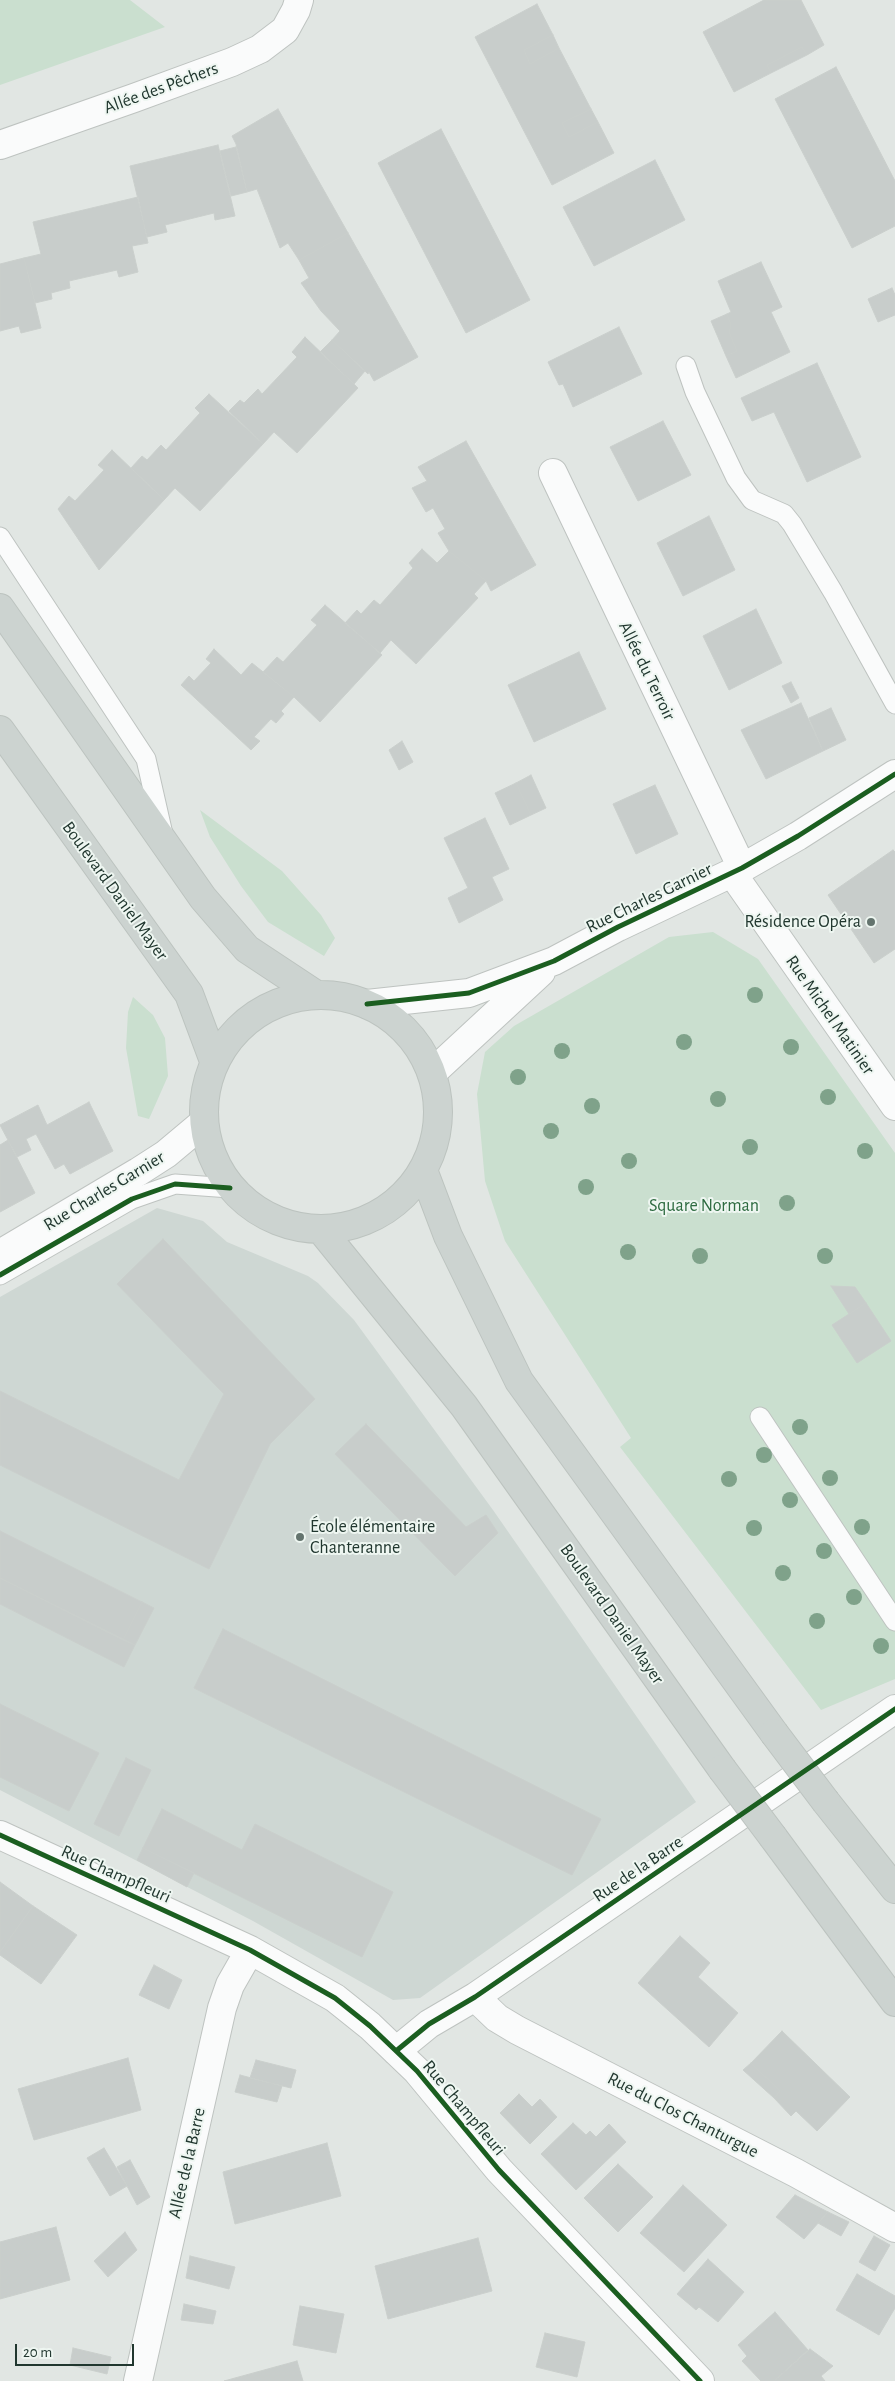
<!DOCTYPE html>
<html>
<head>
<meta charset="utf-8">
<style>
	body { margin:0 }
	#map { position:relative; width:895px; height:2381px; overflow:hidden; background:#e1e6e3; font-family:"Alegreya Sans",sans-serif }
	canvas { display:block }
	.scale { position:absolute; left:15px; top:2344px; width:119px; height:22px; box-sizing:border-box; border:2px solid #21372f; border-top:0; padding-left:6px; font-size:15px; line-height:18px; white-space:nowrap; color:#21372f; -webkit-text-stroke:4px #eef6f1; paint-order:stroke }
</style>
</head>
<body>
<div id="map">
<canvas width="895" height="2381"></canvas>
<div class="scale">20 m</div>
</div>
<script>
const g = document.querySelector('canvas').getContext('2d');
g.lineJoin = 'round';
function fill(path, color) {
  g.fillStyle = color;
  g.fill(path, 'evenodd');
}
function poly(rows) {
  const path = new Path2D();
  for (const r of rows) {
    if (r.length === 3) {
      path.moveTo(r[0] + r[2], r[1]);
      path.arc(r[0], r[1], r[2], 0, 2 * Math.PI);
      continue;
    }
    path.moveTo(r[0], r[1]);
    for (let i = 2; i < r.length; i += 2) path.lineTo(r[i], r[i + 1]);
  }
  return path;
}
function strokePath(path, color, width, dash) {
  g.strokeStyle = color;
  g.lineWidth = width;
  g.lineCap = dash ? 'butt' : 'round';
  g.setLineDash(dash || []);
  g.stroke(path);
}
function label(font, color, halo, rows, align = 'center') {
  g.font = font + ' "Alegreya Sans",sans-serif';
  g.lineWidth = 4;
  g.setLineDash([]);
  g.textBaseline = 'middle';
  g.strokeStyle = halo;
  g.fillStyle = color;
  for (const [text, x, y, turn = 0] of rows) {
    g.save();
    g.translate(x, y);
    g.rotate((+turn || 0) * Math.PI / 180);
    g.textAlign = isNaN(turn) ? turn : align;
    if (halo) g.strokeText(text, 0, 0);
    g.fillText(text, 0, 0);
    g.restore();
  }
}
const built = poly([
	[157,1208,203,1221,227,1242,308,1276,318,1283,354,1320,493,1510,696,1802,420,1998,393,2000,253,1921,0,1790,0,1297]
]);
const green = poly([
	[0,0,130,0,165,27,0,85],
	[200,810,282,871,321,915,335,938,324,956,268,922,241,886,210,837],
	[713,932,758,959,895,1153,895,1679,821,1710,620,1447,631,1438,505,1241,485,1181,477,1094,485,1052,514,1026,669,937],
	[133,997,153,1015,165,1038,168,1076,149,1119,138,1116,126,1048,128,1012]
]);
const building = poly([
	[764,0,801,0,824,45,807,55,802,47,767,65,771,73,734,92,703,32,764,0],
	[537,4,553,35,524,50,530,64,559,48,591,109,562,123,569,137,598,122,614,153,552,185,475,37,537,4],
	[553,35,559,48,530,64,524,50,553,35],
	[802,47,807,55,771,73,767,65,802,47],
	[836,67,895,181,895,226,852,248,775,99,836,67],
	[278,109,348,233,299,260,288,243,280,248,257,189,247,192,236,144,232,136,278,109],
	[591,109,598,122,569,137,562,123,591,109],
	[441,129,530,300,466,333,378,163,441,129],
	[218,145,235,216,215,220,214,213,165,225,167,232,147,237,130,166,218,145],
	[236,147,247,192,231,196,220,151,236,147],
	[655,160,685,220,594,266,563,207,655,160],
	[138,197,148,243,132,246,138,272,119,277,117,270,69,281,70,288,51,293,52,299,35,303,24,258,41,254,33,222,138,197],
	[348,233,418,357,374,381,369,372,368,374,332,340,340,331,321,311,301,283,309,278,299,260,348,233],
	[24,258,41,328,21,333,19,326,0,331,0,264,24,258],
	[761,262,782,307,771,312,790,352,736,378,726,356,737,351,729,332,731,325,727,314,731,312,718,281,761,262],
	[892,288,895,295,895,315,878,322,868,299,892,288],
	[727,314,731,325,729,332,737,351,726,356,711,321,727,314],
	[619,327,642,374,573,407,563,384,559,385,548,362,619,327],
	[305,337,358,388,297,453,274,432,263,444,229,411,240,400,244,403,258,389,262,394,297,357,292,352,305,337],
	[332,340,365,371,354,384,320,352,332,340],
	[817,363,861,457,807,482,774,412,752,421,741,398,817,363],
	[209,394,263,444,200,511,175,488,164,500,131,468,142,456,147,460,161,445,166,450,200,413,195,408,209,394],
	[663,421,691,475,638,501,610,447,663,421],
	[466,441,536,565,491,591,486,581,449,551,438,533,445,529,433,508,426,512,412,488,427,481,418,467,466,441],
	[112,450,164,500,99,570,58,509,69,496,75,501,104,470,98,465,112,450],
	[709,516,735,570,683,596,657,543,709,516],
	[422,549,437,563,449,551,486,581,474,594,478,598,416,664,391,640,380,653,345,623,357,610,361,614,374,600,380,605,413,568,409,563,422,549],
	[325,605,382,655,320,722,294,697,263,672,277,657,283,662,317,625,311,620,325,605],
	[756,609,782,663,729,690,703,636,756,609],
	[214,649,241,675,252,663,294,697,281,711,284,714,276,723,271,719,254,737,260,741,251,750,181,685,189,676,194,681,211,663,206,659,214,649],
	[579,652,606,709,534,742,508,685,579,652],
	[791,682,799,698,791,703,782,686,791,682],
	[801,703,823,751,766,779,741,730,801,703],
	[831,708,846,740,823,751,809,718,831,708],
	[402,741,413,762,399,770,389,750,402,741],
	[531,775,546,808,531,815,516,783,531,775],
	[516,783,531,815,510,825,495,793,516,783],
	[655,785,678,834,636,854,613,804,655,785],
	[485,818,509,869,492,877,503,900,459,923,448,898,468,888,444,838,485,818],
	[893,850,895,852,895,949,874,963,828,895,893,850],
	[89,1102,113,1151,70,1174,64,1164,55,1169,36,1134,26,1139,31,1150,17,1157,0,1125,38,1105,47,1125,89,1102],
	[8,1140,35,1193,0,1212,0,1145,8,1140],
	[163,1239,315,1399,270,1444,209,1569,0,1465,0,1391,179,1480,224,1394,117,1284,163,1239],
	[831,1286,855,1287,866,1303,849,1314,831,1286],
	[866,1303,891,1341,857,1363,832,1325,866,1303],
	[366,1424,466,1527,486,1515,498,1533,455,1576,335,1454,366,1424],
	[0,1531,142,1602,123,1640,0,1578,0,1531],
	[0,1578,135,1645,124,1667,0,1604,0,1578],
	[142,1602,154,1608,135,1645,123,1640,142,1602],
	[223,1629,601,1819,572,1875,194,1688,223,1629],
	[0,1704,99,1753,69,1811,0,1777,0,1704],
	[126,1758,151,1770,119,1836,94,1824,126,1758],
	[162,1809,242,1850,255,1824,393,1892,362,1957,143,1848,162,1809],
	[143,1848,194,1873,187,1887,137,1860,143,1848],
	[0,1882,33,1906,0,1952,0,1882],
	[33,1906,77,1935,41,1984,0,1955,0,1952,33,1906],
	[680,1936,710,1963,698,1977,738,2013,709,2047,638,1983,680,1936],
	[154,1965,182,1980,169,2009,139,1995,154,1965],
	[782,2031,850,2097,817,2131,796,2111,791,2116,774,2098,780,2091,751,2063,782,2031],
	[128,2058,141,2110,34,2140,18,2089,128,2058],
	[256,2060,296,2070,291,2088,250,2078,256,2060],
	[751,2063,780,2091,774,2098,743,2070,751,2063],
	[240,2075,282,2086,277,2102,235,2092,240,2075],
	[519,2094,532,2107,540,2099,557,2117,530,2144,500,2113,519,2094],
	[573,2123,586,2135,590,2131,596,2137,609,2124,626,2142,576,2190,541,2154,573,2123],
	[327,2143,341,2196,235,2224,223,2172,327,2143],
	[104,2148,127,2186,110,2196,87,2158,104,2148],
	[130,2160,150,2197,137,2205,117,2167,130,2160],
	[618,2164,653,2197,618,2232,584,2198,618,2164],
	[683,2185,727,2225,684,2272,640,2233,683,2185],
	[795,2195,828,2212,804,2239,776,2217,795,2195],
	[828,2212,849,2222,841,2236,818,2223,828,2212],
	[56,2227,70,2280,0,2299,0,2242,56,2227],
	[125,2232,137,2250,108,2277,94,2261,125,2232],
	[874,2236,890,2245,875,2271,859,2262,874,2236],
	[478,2238,492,2291,388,2319,375,2266,478,2238],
	[190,2256,235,2267,229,2289,186,2278,190,2256],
	[708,2259,744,2292,718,2322,699,2307,696,2310,677,2294,708,2259],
	[857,2274,895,2296,895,2308,879,2335,836,2310,857,2274],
	[184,2304,216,2311,213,2324,181,2320,184,2304],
	[300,2306,344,2314,336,2353,293,2345,300,2306],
	[775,2312,808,2350,774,2381,761,2381,742,2361,747,2356,738,2345,775,2312],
	[545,2333,585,2342,577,2377,536,2367,545,2333],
	[73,2348,111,2357,107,2374,70,2365,73,2348],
	[810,2349,833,2366,821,2376,825,2381,774,2381,810,2349],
	[297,2361,303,2381,224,2381,297,2361]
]);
const lane = poly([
	[686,366,695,392,736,478,752,500,784,514,792,524,833,592,895,704],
	[0,537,146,759,163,834],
	[0,1275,132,1199,175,1184,230,1188],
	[760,1417,895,1621]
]);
const street = poly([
	[0,145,134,98,232,62,260,49,285,30,296,10,299,0],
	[553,473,742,868],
	[732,873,895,1106],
	[367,1004,469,993,554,961,618,927,742,868,798,836,895,774],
	[432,1073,541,972],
	[0,1254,138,1172,166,1154,203,1123],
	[0,1835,250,1950,335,1998,370,2026,417,2071,499,2170,700,2381],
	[475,1997,497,2018,517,2030,796,2173,895,2228],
	[396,2051,429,2024,475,1997,895,1709],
	[138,2381,222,2008,230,1985,250,1950]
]);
const primary = poly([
	[0,608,203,898,247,949,315,994],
	[0,730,189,994,214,1061],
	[321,1112,117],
	[423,1170,448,1236,519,1381,774,1733],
	[322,1231,464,1406,722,1769],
	[826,1802,895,1889],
	[773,1837,895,2002]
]);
const primaryBridge = poly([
	[774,1733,826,1802],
	[722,1769,773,1837]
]);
const cycleway = poly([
	[367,1004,469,993,554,961,618,927,742,868,798,836,895,774],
	[0,1275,132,1199,175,1184,230,1188],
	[0,1835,250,1950,335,1998,370,2026,417,2071,499,2170,700,2381],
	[396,2051,429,2024,475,1997,895,1709]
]);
const trees = [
	[755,995],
	[684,1042],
	[791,1047],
	[562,1051],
	[518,1077],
	[828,1097],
	[718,1099],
	[592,1106],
	[551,1131],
	[750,1147],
	[865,1151],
	[629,1161],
	[586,1187],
	[787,1203],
	[628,1252],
	[700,1256],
	[825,1256],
	[800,1427],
	[764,1455],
	[830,1478],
	[729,1479],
	[790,1500],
	[862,1527],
	[754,1528],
	[824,1551],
	[783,1573],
	[854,1597],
	[817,1621],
	[881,1646]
];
const markers = [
	[871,922,5,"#64746e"],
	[300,1537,5,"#64746e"]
];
const streetNames = [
	["Allée des Pêchers",161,88,-20],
	["Allée du Terroir",647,671,64],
	["Boulevard Daniel Mayer",115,891,54],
	["Rue Charles Garnier",649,898,-26],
	["Rue Michel Matinier",830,1015,55],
	["Rue Charles Garnier",104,1191,-31],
	["Boulevard Daniel Mayer",612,1614,55],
	["Rue de la Barre",638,1869,-34],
	["Rue Champfleuri",116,1874,24],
	["Rue Champfleuri",464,2108,50],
	["Rue du Clos Chanturgue",683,2115,27],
	["Allée de la Barre",187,2163,-77]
];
const poiNames = [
	["Résidence Opéra",861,922],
	["École élémentaire",310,1527,"left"],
	["Chanteranne",310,1548,"left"]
];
const parkNames = [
	["Square Norman",704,1206]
];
fill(built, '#ced7d3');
fill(green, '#cadfcf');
fill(building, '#c8cdcb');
strokePath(building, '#cacfcc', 1);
strokePath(lane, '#bec3c0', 21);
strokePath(street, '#bec3c0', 30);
strokePath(primary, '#bcc3bf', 30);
strokePath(lane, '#fafbfb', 19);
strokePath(street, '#fafbfb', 28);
strokePath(primary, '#ccd3d0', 28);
strokePath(primaryBridge, '#bcc3bf', 30, []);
strokePath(primaryBridge, '#ccd3d0', 28);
strokePath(cycleway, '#1b5e20', 5);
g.fillStyle = '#7fa28a';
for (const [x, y] of trees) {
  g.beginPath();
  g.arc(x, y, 8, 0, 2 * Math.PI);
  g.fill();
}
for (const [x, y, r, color] of markers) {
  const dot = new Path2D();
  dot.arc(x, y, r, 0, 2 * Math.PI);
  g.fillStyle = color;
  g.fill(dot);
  strokePath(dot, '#eef6f1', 2);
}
label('18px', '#21372f', '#eef6f1', streetNames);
label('18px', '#21372f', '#eef6f1', poiNames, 'right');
label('18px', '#2e6b41', '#eef6f1', parkNames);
</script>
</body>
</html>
